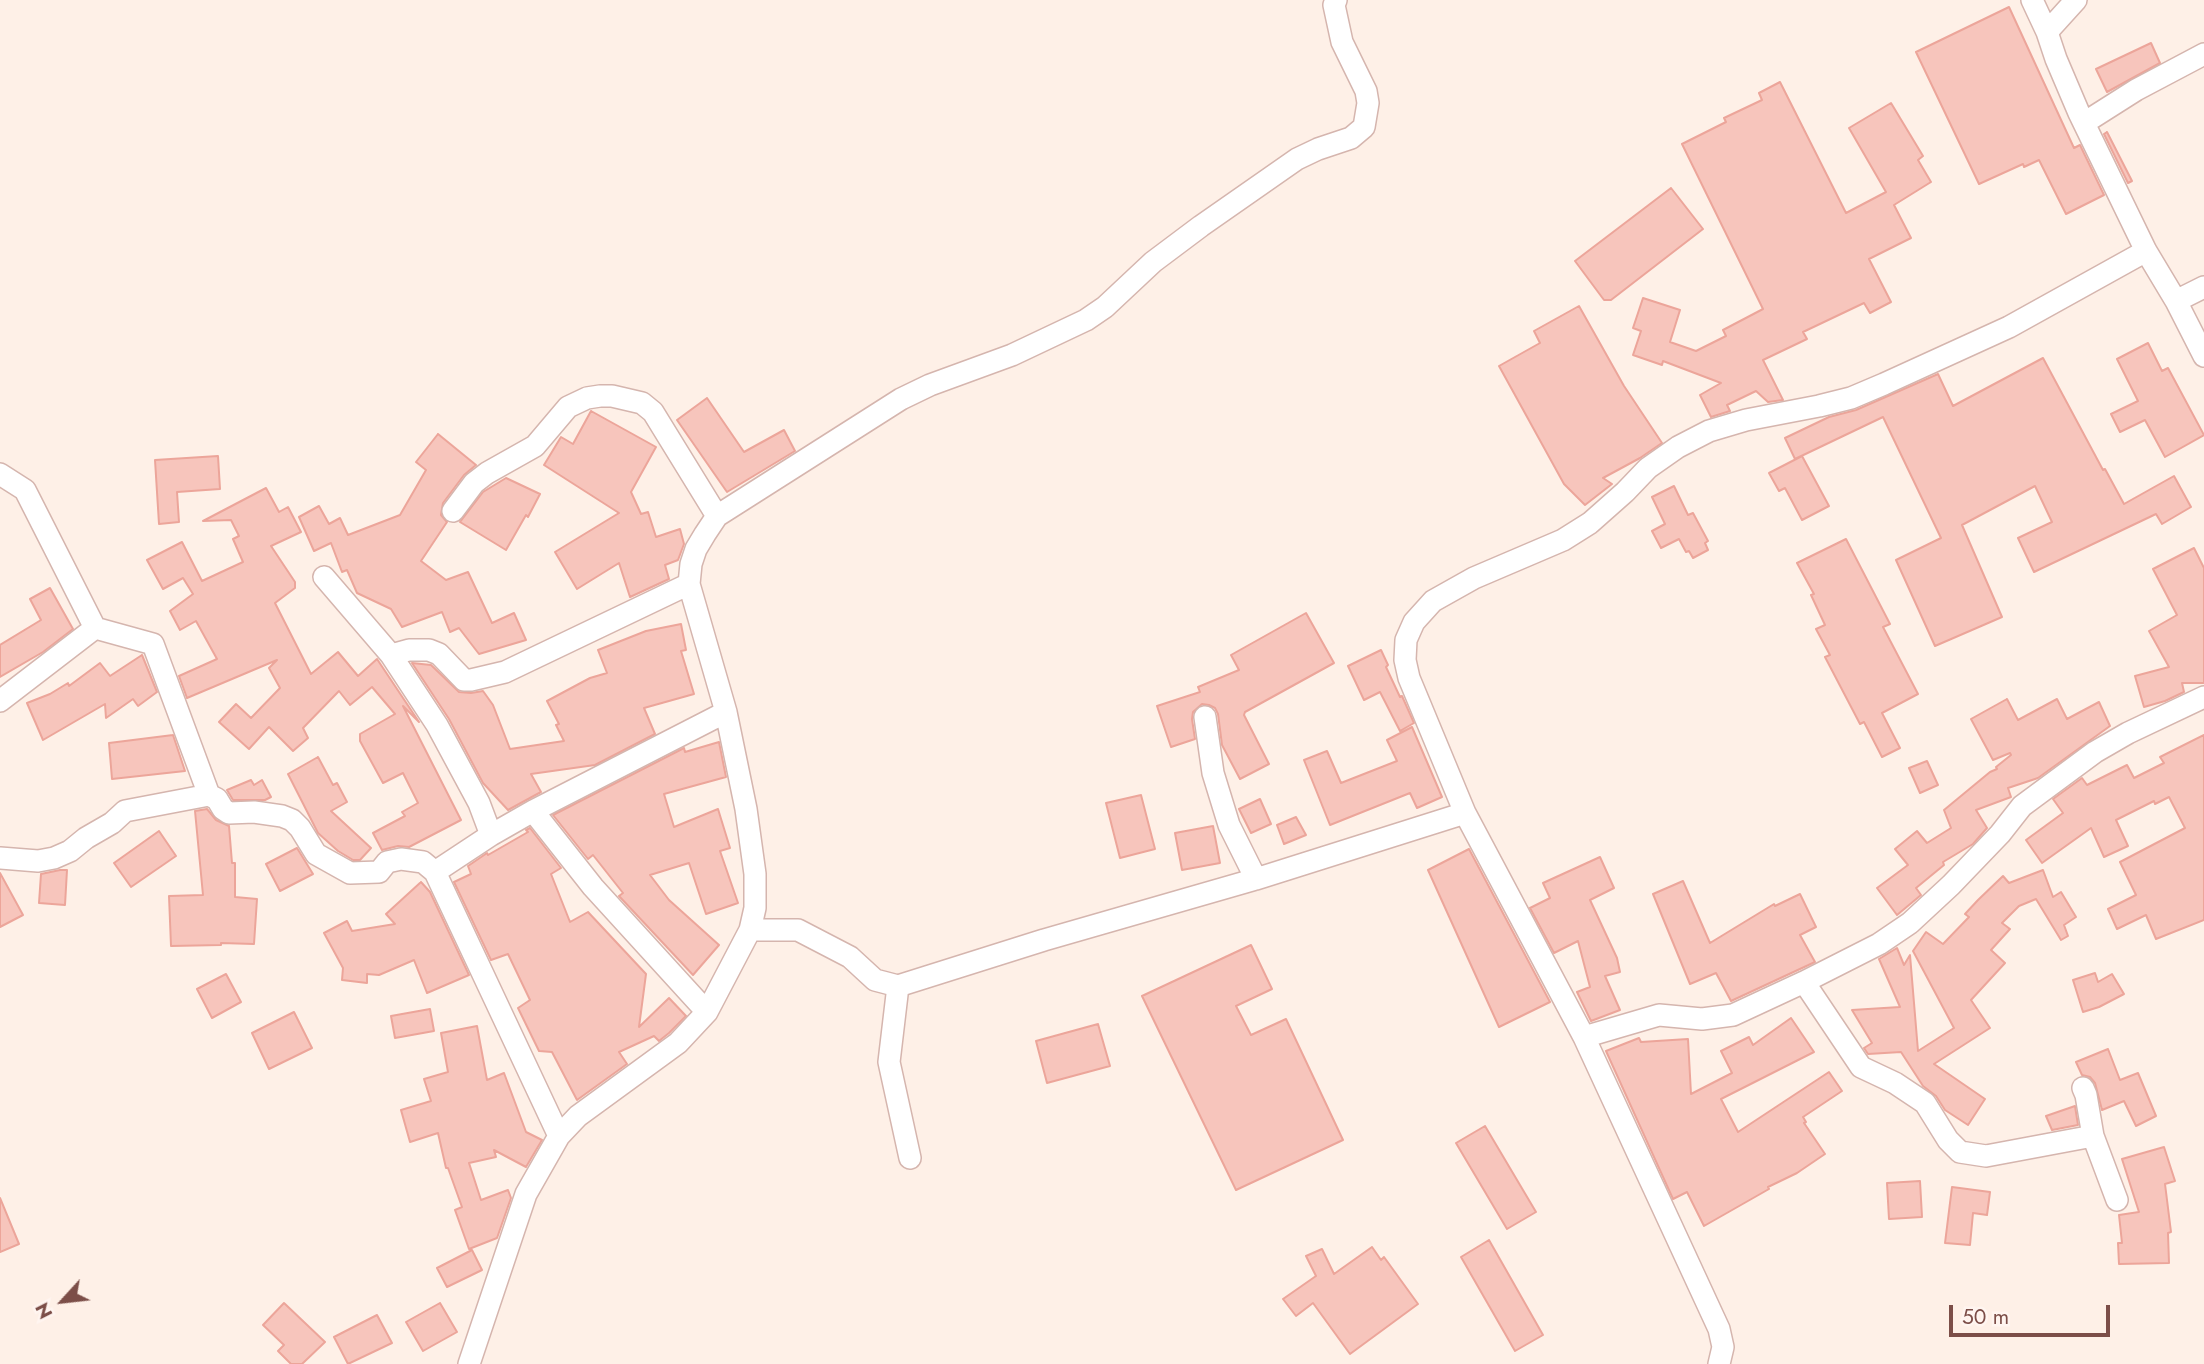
<!DOCTYPE html>
<html>
<head>
<meta charset="utf-8">
<style>
	body { margin:0 }
	#map { position:relative; width:2204px; height:1364px; overflow:hidden; background:#fef0e7; font-family:Jost,sans-serif }
	canvas { display:block }
	.north { position:absolute; left:28px; top:1266px; width:70px; height:70px; -webkit-text-stroke:5px #fff5f0; paint-order:stroke; rotate:243deg; font-size:19px; font-weight:700; line-height:28px; text-align:center; color:#7c4e48 }
	.north::after { content:''; display:block; margin:auto; width:24px; height:32px; background:#7c4e48; clip-path:polygon(50% 0,100% 100%,50% 72%,0 100%) }
	.scale { position:absolute; left:1949px; top:1305px; width:161px; height:32px; box-sizing:border-box; border:4px solid #7c4e48; border-top:0; padding-left:9px; font-size:21px; line-height:24px; white-space:nowrap; color:#7c4e48; -webkit-text-stroke:5px #fff5f0; paint-order:stroke }
</style>
</head>
<body>
<div id="map">
<canvas width="2204" height="1364"></canvas>
<div class="north">N</div>
<div class="scale">50 m</div>
</div>
<script>
const g = document.querySelector('canvas').getContext('2d');
g.lineJoin = 'round';
function fill(path, color) {
  g.fillStyle = color;
  g.fill(path, 'evenodd');
}
function poly(rows) {
  const path = new Path2D();
  for (const r of rows) {
    path.moveTo(r[0], r[1]);
    for (let i = 2; i < r.length; i += 2) path.lineTo(r[i], r[i + 1]);
  }
  return path;
}
function strokePath(path, color, width, dash) {
  g.strokeStyle = color;
  g.lineWidth = width;
  g.lineCap = dash ? 'butt' : 'round';
  g.setLineDash(dash || []);
  g.stroke(path);
}
const building = poly([
	[2009,7,2074,148,2080,145,2104,195,2066,214,2039,160,2024,167,2023,164,1979,184,1916,52,2009,7],
	[2151,43,2160,63,2107,92,2096,69,2151,43],
	[1780,82,1846,213,1886,192,1849,128,1891,103,1923,156,1918,160,1931,182,1894,205,1911,238,1869,259,1891,302,1870,313,1864,303,1803,332,1807,339,1763,360,1783,400,1768,402,1756,391,1727,405,1730,411,1711,417,1700,395,1721,383,1663,361,1662,365,1633,355,1641,331,1633,328,1643,298,1680,310,1670,342,1696,351,1726,336,1723,330,1763,309,1682,144,1726,122,1724,118,1762,100,1759,93,1780,82],
	[2107,132,2132,181,2128,183,2104,134,2107,132],
	[1671,188,1703,229,1611,300,1604,300,1575,261,1671,188],
	[1579,306,1624,386,1662,443,1640,458,1603,478,1612,484,1585,505,1564,484,1499,366,1540,343,1534,331,1579,306],
	[2148,343,2162,371,2168,368,2204,435,2165,457,2145,420,2120,432,2111,414,2138,401,2117,359,2148,343],
	[2043,358,2103,470,2105,469,2124,504,2174,476,2191,507,2162,524,2156,514,2034,572,2018,538,2052,522,2035,486,1962,525,2002,617,1935,646,1896,560,1941,538,1883,417,1795,459,1785,438,1829,417,1856,410,1938,374,1953,406,2043,358],
	[707,398,744,452,784,430,795,451,727,492,677,420,707,398],
	[591,411,656,447,631,492,641,514,648,512,656,537,680,529,684,544,678,560,665,565,669,579,630,597,619,563,577,589,555,552,619,513,544,465,561,437,573,444,591,411],
	[438,434,476,465,464,475,443,503,441,515,447,522,421,561,446,580,468,572,492,623,514,613,526,640,479,654,459,628,450,632,442,612,402,627,391,609,357,593,347,570,342,572,331,543,314,551,299,517,319,506,329,524,340,518,348,535,400,515,426,470,416,462,438,434],
	[218,456,220,489,177,492,179,522,159,524,155,460,218,456],
	[1802,456,1829,506,1802,520,1785,488,1779,491,1769,473,1802,456],
	[506,478,540,494,528,517,526,515,506,550,460,522,483,492,506,478],
	[1674,486,1688,515,1693,513,1708,541,1705,543,1708,550,1693,558,1689,551,1686,552,1679,539,1661,548,1652,531,1665,524,1652,497,1674,486],
	[266,488,279,512,288,507,301,532,271,546,295,582,295,588,275,603,311,674,338,652,358,676,377,659,419,722,403,706,461,820,409,847,398,846,382,850,373,833,405,816,402,812,418,803,403,773,383,783,360,741,360,734,395,714,372,687,350,705,339,691,303,728,308,738,293,751,269,727,249,749,219,722,236,704,251,718,280,688,269,668,277,660,187,698,179,676,217,659,196,621,180,630,170,611,193,594,183,578,163,589,147,560,182,542,202,581,243,562,233,539,239,536,231,520,203,521,266,488],
	[1846,539,1890,624,1883,627,1918,694,1882,713,1900,748,1882,757,1864,722,1860,724,1825,657,1830,655,1816,629,1825,625,1811,595,1814,594,1797,563,1846,539],
	[2194,548,2204,568,2204,683,2182,683,2184,692,2165,701,2144,707,2135,676,2169,667,2149,631,2177,615,2153,569,2194,548],
	[50,588,73,629,43,652,0,677,0,645,41,620,30,599,50,588],
	[1306,613,1334,663,1245,712,1244,715,1269,764,1240,779,1222,745,1218,714,1215,708,1209,705,1202,704,1193,712,1192,719,1195,739,1171,747,1157,706,1200,692,1198,687,1239,670,1231,655,1306,613],
	[681,624,686,650,681,651,694,694,644,708,655,734,595,765,531,774,541,792,508,810,483,783,449,719,412,663,431,665,459,692,471,693,483,691,493,705,510,749,564,741,556,725,559,724,547,701,590,678,607,673,598,650,646,631,681,624],
	[1381,650,1388,665,1386,667,1400,697,1402,696,1414,723,1400,731,1380,692,1364,700,1348,666,1381,650],
	[142,655,157,692,138,706,133,699,106,718,105,704,43,740,27,703,50,694,68,683,69,686,100,663,110,676,142,655],
	[2007,699,2018,720,2057,699,2067,719,2099,702,2110,726,2038,778,2008,788,2011,797,1976,810,1987,828,1973,844,1943,862,1944,865,1916,888,1921,895,1897,915,1877,888,1908,865,1895,849,1917,831,1927,843,1951,828,1944,810,1990,772,1997,769,1996,767,2011,755,2010,753,1993,760,1971,719,2007,699],
	[1412,727,1442,797,1417,808,1410,793,1330,825,1304,760,1327,751,1341,783,1397,761,1387,740,1412,727],
	[173,735,185,771,112,779,109,743,173,735],
	[2204,735,2204,920,2156,939,2146,915,2117,929,2108,909,2136,895,2120,862,2185,828,2169,797,2155,804,2154,801,2116,820,2128,846,2104,857,2091,828,2042,863,2026,840,2063,813,2053,799,2082,778,2087,785,2127,765,2134,778,2164,763,2160,757,2204,735],
	[719,742,726,777,664,794,674,827,718,809,730,848,720,851,738,903,706,914,689,863,650,875,669,900,719,945,693,975,619,896,623,893,593,855,588,859,553,815,684,748,685,752,719,742],
	[318,757,333,785,337,783,347,802,331,811,371,848,360,860,353,860,338,851,318,833,288,774,318,757],
	[1927,761,1938,785,1920,793,1909,768,1927,761],
	[251,780,254,785,262,780,271,797,265,800,233,800,227,790,251,780],
	[1141,795,1155,849,1120,858,1106,803,1141,795],
	[1260,799,1271,824,1251,833,1239,809,1260,799],
	[207,809,216,820,229,826,232,863,235,863,235,897,257,899,254,944,221,943,221,945,171,946,169,896,203,895,195,811,207,809],
	[1296,817,1306,835,1284,844,1277,825,1296,817],
	[1213,826,1220,863,1182,870,1175,833,1213,826],
	[530,828,561,868,551,874,570,922,588,912,646,974,639,1027,669,998,686,1016,669,1033,659,1041,654,1036,619,1052,627,1064,577,1100,552,1052,539,1051,518,1008,530,1000,508,954,491,960,454,882,471,874,468,866,487,853,488,855,528,832,526,830,530,828],
	[159,831,176,856,131,887,114,863,159,831],
	[297,848,313,874,280,891,266,864,297,848],
	[1469,849,1550,1002,1499,1027,1428,870,1469,849],
	[1600,857,1614,888,1590,900,1617,958,1620,972,1605,976,1620,1010,1591,1021,1577,992,1590,987,1578,941,1554,953,1530,908,1550,898,1543,883,1600,857],
	[60,870,67,870,65,905,39,903,41,874,60,870],
	[2043,870,2053,897,2061,892,2076,917,2064,925,2068,936,2061,940,2036,899,2019,906,2002,923,2010,929,1991,950,2005,963,1971,1000,1990,1028,1934,1064,1985,1099,1968,1125,1945,1110,1936,1096,1923,1086,1901,1052,1868,1054,1864,1048,1872,1043,1852,1010,1900,1007,1879,959,1897,948,1904,965,1910,955,1918,1051,1954,1028,1913,951,1926,932,1943,944,1969,917,1965,914,1978,900,2003,876,2009,883,2043,870],
	[0,873,23,915,0,927,0,873],
	[1683,881,1710,943,1774,904,1775,906,1800,894,1816,927,1800,935,1815,962,1731,1001,1716,973,1690,984,1653,894,1683,881],
	[421,882,430,892,469,975,427,993,414,960,379,975,367,974,367,983,342,980,343,968,324,933,347,921,352,931,395,924,386,914,421,882],
	[1251,945,1272,989,1236,1006,1251,1035,1286,1019,1343,1140,1236,1190,1142,996,1251,945],
	[2095,973,2098,982,2112,974,2124,994,2099,1007,2083,1012,2073,980,2095,973],
	[226,974,241,1002,212,1018,197,989,226,974],
	[430,1009,434,1031,395,1038,391,1016,430,1009],
	[294,1012,312,1048,269,1069,252,1033,294,1012],
	[1791,1018,1814,1052,1721,1099,1738,1132,1829,1072,1842,1091,1803,1117,1806,1122,1804,1123,1825,1154,1797,1173,1768,1187,1769,1189,1704,1226,1687,1192,1673,1199,1606,1051,1639,1038,1641,1042,1688,1039,1691,1094,1732,1073,1721,1051,1749,1037,1753,1045,1791,1018],
	[1098,1024,1110,1066,1047,1083,1036,1041,1098,1024],
	[477,1026,487,1080,504,1073,526,1132,542,1140,526,1167,494,1150,496,1157,469,1163,481,1200,508,1190,511,1198,497,1238,469,1249,455,1210,462,1207,448,1168,446,1168,438,1133,410,1142,401,1110,431,1101,424,1079,448,1072,441,1033,477,1026],
	[2108,1049,2120,1080,2138,1073,2156,1116,2136,1126,2124,1101,2102,1110,2095,1083,2090,1077,2082,1075,2076,1062,2108,1049],
	[2075,1106,2078,1125,2052,1130,2046,1116,2075,1106],
	[1485,1126,1536,1212,1507,1229,1456,1143,1485,1126],
	[2164,1147,2175,1181,2165,1184,2171,1232,2168,1233,2169,1263,2119,1264,2118,1243,2122,1243,2119,1215,2139,1212,2122,1159,2164,1147],
	[1920,1181,1922,1217,1889,1219,1887,1183,1920,1181],
	[1952,1187,1990,1192,1987,1215,1973,1213,1970,1245,1945,1243,1952,1187],
	[0,1198,19,1244,0,1252,0,1198],
	[1489,1240,1543,1335,1515,1351,1461,1257,1489,1240],
	[1372,1247,1381,1260,1384,1257,1418,1304,1350,1354,1313,1303,1296,1316,1283,1299,1316,1276,1306,1256,1322,1249,1334,1274,1372,1247],
	[472,1250,482,1270,447,1287,437,1268,472,1250],
	[284,1303,325,1342,302,1364,291,1364,278,1351,284,1345,263,1325,284,1303],
	[440,1303,457,1332,423,1351,406,1322,440,1303],
	[377,1315,392,1343,348,1364,334,1337,377,1315]
]);
const minor = poly([
	[2032,0,2047,32],
	[2076,0,2047,32,2056,59,2079,113,2146,251,2176,301,2204,356],
	[2084,123,2136,90,2204,54],
	[2176,301,2204,287],
	[0,474,25,490,95,628,153,644,209,795],
	[453,511,474,483,487,473,535,446,568,407,587,398,600,396,612,396,642,403,653,412,717,516],
	[324,577,391,655,409,650,429,650,439,654,464,680,471,680,505,672,689,584],
	[391,655,437,725,479,803,491,835],
	[0,701,95,628],
	[1205,717,1213,773,1229,825,1256,879],
	[533,811,593,887,707,1012],
	[0,858,38,861,54,858,70,851,86,838,112,823,125,811,209,795,217,799,223,809,229,813,254,812,282,816,292,820,300,828,316,854,350,873,379,872,387,862,401,859,423,862,435,872,491,835,533,811,726,712],
	[435,872,559,1136],
	[750,930,798,930,850,957,875,980,898,986,1044,940,1256,879,1465,813],
	[1804,982,1861,1067,1895,1083,1925,1103,1948,1140,1960,1152,1986,1156,2093,1136,2086,1095,2083,1088],
	[898,986,889,1062,910,1158],
	[1584,1037,1659,1015,1702,1019,1733,1015,1804,982,1879,944,1910,923,1951,885,2000,834,2022,806,2095,752,2128,733,2204,697],
	[2093,1136,2117,1200],
	[469,1364,526,1194,559,1136,578,1116,678,1043,707,1012,750,930,755,908,755,874,746,809,726,712,689,584,691,564,696,549,705,534,717,516,901,399,930,385,1012,355,1086,320,1105,307,1153,262,1201,226,1297,159,1318,149,1351,138,1364,127,1368,103,1366,91,1342,42,1334,5,1336,0],
	[1719,1364,1723,1347,1719,1329,1584,1037,1465,813,1409,678,1405,660,1406,640,1414,622,1433,601,1474,578,1563,540,1590,523,1625,492,1648,468,1678,447,1709,431,1746,420,1819,406,1851,398,1884,384,2009,327,2146,251]
]);
fill(building, '#f7c5bc');
strokePath(building, '#eca59a', 2);
strokePath(minor, '#d5b5ae', 24);
strokePath(minor, '#fff', 21);
</script>
</body>
</html>
